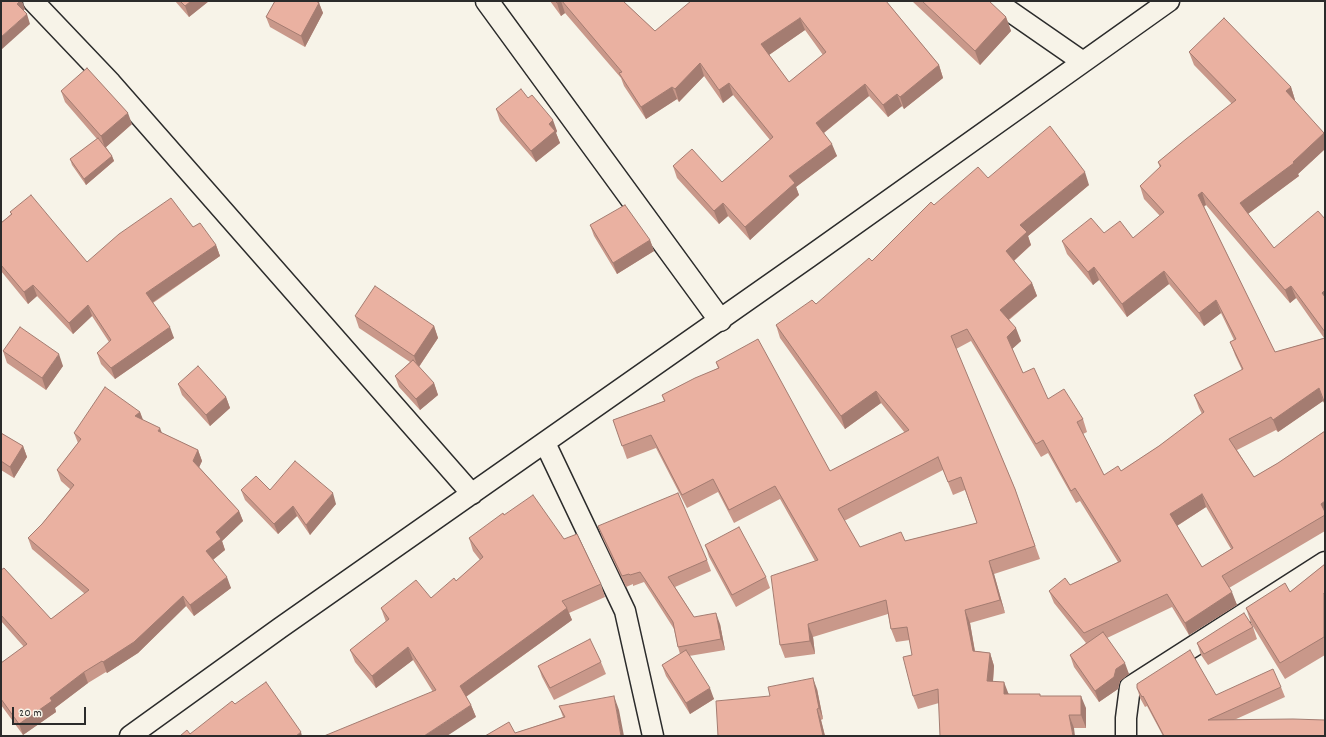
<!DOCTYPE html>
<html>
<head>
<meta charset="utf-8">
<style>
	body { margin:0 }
	#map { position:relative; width:1326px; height:737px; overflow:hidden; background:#f7f3e8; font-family:Dekko,sans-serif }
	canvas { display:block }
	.frame { position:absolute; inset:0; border:2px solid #2b2b2b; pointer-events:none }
	.scale { position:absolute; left:12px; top:707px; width:74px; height:18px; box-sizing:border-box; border:2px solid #2b2b2b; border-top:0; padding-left:5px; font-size:12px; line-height:14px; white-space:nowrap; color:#2b2b2b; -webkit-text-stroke:3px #f7f3e8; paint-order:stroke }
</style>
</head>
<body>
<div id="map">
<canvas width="1326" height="737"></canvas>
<div class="frame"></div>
<div class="scale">20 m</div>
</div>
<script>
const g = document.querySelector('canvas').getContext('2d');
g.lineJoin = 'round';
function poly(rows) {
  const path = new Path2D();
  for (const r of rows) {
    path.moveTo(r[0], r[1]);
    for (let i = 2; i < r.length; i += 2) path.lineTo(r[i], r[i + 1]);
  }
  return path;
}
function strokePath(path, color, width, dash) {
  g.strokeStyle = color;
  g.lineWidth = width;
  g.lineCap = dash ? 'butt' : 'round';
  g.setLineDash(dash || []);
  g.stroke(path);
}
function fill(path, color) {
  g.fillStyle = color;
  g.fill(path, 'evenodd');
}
const minor = poly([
	[33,1,111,83,472,494],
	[995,1,1083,62],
	[545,443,625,611,653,736],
	[130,736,280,628,809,257,1169,1],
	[1126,736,1126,718,1130,687,1325,562]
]);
const tertiary = poly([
	[487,1,720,320]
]);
const wall = poly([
	[175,1,209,1,189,17],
	[275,1,320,1,319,3,323,13,305,47,270,27,266,17],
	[550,1,623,1,655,31,886,1,939,65,943,78,904,109,902,106,888,117,869,96,824,133,837,156,796,187,799,195,750,240,728,216,719,224,677,178,673,166,722,182,770,140,733,95,723,103,704,76,679,102,677,99,646,119,624,86,621,78,565,13,561,16],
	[805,30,823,55,789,82,769,55],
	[912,1,983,1,1006,17,1011,31,980,65],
	[1189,52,1291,87,1295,100,1294,101,1324,133,1325,137,1325,149,1298,174,1299,176,1248,214,1274,248,1325,219,1325,405,1323,401,1278,432,1276,430,1237,450,1254,477,1278,463,1325,431,1325,531,1229,588,1237,605,1189,635,1172,607,1107,638,1129,674,1120,681,1118,689,1099,702,1074,667,1070,655,1086,643,1054,603,1049,591,1070,585,1118,562,1080,501,1076,503,1048,453,1041,457,971,341,956,349,1015,489,1040,559,994,574,1005,613,970,623,975,651,990,653,994,666,993,682,1009,694,1040,696,1086,708,1086,728,1074,728,939,703,918,709,913,696,912,655,910,640,896,642,891,629,888,614,813,637,815,654,785,658,780,645,815,561,780,499,734,523,718,492,687,508,656,448,627,459,613,420,664,401,662,395,718,368,716,362,830,471,905,433,881,403,845,429,780,338,776,325,816,304,872,261,934,205,988,178,1089,185,1028,236,1031,245,1014,261,1032,283,1037,296,1009,320,1021,341,1012,349,1023,373,1048,399,1083,419,1087,432,1083,434,1104,475,1121,471,1159,446,1202,414,1199,408,1194,395,1242,370,1235,355,1230,342,1234,340,1221,313,1204,326,1169,284,1127,317,1099,280,1093,285,1067,254,1062,241,1104,233,1133,238,1160,216,1144,199,1140,186,1160,168,1158,162,1232,104,1194,65],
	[1206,205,1290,303,1296,298,1324,338,1275,352,1204,207],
	[943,470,953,495,965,490,977,523,905,541,860,547,844,521],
	[1206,507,1231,549,1202,567,1177,526],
	[61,91,132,124,106,147,112,156,114,161,86,185,72,165,70,159,97,139,65,102],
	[528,98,557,131,556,133,560,143,536,162,500,121,496,109],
	[10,212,87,262,193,227,216,245,220,256,153,303,174,338,115,379,101,364,97,353,109,342,92,316,73,334,37,296,28,304,1,271,1,223,11,214],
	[590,225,650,240,654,251,617,274,594,236],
	[355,316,434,326,438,338,419,367,434,383,438,395,420,410,399,387,395,376,410,362,359,328],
	[3,351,63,366,46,390,7,363],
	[178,384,226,397,230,408,210,426,182,395],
	[140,412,142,419,162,433,198,450,202,461,199,467,239,511,243,521,222,541,225,550,213,560,231,588,194,616,186,606,138,653,107,673,106,672,88,683,55,708,56,712,23,735,1,705,1,663,24,647,1,621,1,570,51,619,85,594,32,549,28,538,42,524,70,489,61,481,57,470,78,443,74,433],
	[1,433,23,446,27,457,14,478,1,470],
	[241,490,270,490,336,504,310,535,297,516,278,534,245,500],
	[504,515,564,539,601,584,605,597,569,613,572,620,466,697,471,705,476,717,433,692,413,660,376,688,355,662,350,650,386,622,381,608,431,598,456,581,480,560,473,551,469,538],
	[598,526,707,560,711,571,675,587,694,617,720,624,725,650,689,656,714,699,690,714,666,676,662,665,680,654,678,647,674,629,644,582,633,586,633,584,626,587,602,537],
	[705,545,766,577,770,588,736,607,709,557],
	[1325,564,1325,655,1285,679,1251,623,1246,608,1290,592],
	[1253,627,1257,639,1208,665,1201,655,1197,643],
	[601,662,606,674,554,700,542,677,538,666],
	[1281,687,1285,697,1234,720,1325,736,1163,736,1147,706,1145,707,1140,698,1137,688,1216,695],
	[817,689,823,719,821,720,825,736,718,736,770,696],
	[559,706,619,710,515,733,563,717]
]);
const shadedWall = poly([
	[20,1,22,1,25,9,21,13,17,4],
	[191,1,209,1,189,17,185,6],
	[560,1,561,1,565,13,561,16,557,3],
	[319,3,323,13,305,47,301,36],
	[27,14,30,24,1,50,1,37],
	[1006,17,1011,31,980,65,975,51],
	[800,18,805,30,766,57,761,44],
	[700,63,704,76,679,102,675,89],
	[939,65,943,78,904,109,900,97],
	[729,83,733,95,723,103,719,90],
	[865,84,869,96,821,135,816,123],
	[672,87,677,99,646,119,641,107],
	[1291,87,1295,100,1291,104,1286,91],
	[897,94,902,106,888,117,883,105],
	[128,113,132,124,105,148,101,136],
	[553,120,557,131,556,133,560,143,536,162,531,151,549,124],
	[1324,133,1325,137,1325,149,1298,174,1299,176,1245,216,1240,203,1293,162],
	[832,144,837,156,796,187,799,195,750,240,745,227,789,176],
	[112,156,114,161,86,185,84,179],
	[1085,172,1089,185,1028,236,1031,245,1010,264,1006,251,1020,225],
	[1202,192,1206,205,1202,207,1198,195],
	[723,203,728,216,719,224,714,211],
	[650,240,654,251,617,274,613,263],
	[216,245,220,256,150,304,146,293],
	[1094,267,1099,280,1093,285,1088,272],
	[1164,271,1169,284,1127,317,1122,304],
	[1032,283,1037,296,1004,323,1000,310],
	[33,285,37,296,28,304,24,292],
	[1291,286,1296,298,1290,303,1285,290],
	[1325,290,1325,302,1322,293],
	[1216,300,1221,313,1204,326,1199,313],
	[88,305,92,316,73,334,69,323],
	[434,326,438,338,418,368,414,356],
	[170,327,174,338,115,379,111,368],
	[1016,328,1021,341,1011,350,1007,337],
	[59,354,63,366,46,390,42,378],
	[434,383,438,395,420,410,416,399],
	[1319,388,1323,401,1278,432,1273,420],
	[876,391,881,403,845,429,841,416],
	[226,397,230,408,210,426,206,415],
	[140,412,144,422,135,416],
	[160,428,164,438,158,431],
	[23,446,27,457,14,478,10,467],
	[198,450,202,461,197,472,193,461],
	[333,493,336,504,310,535,306,525],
	[1202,494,1206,507,1175,527,1170,514],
	[1325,501,1325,515,1321,504],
	[293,506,297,516,278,534,274,524],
	[239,511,243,521,222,541,225,550,210,562,206,551,216,532],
	[989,561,994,574,1005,613,1000,600],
	[227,577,231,588,194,616,190,605],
	[1232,592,1237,605,1189,635,1185,623],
	[1324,593,1325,596,1325,641,1324,637],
	[183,596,186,606,138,653,107,673,103,662],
	[567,608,572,620,464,698,460,686],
	[965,610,970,623,977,664,973,651],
	[716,613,720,624,725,650,721,639],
	[808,624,813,637,815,654,810,641],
	[408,647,413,660,376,688,372,676],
	[990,653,994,666,992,694,987,681],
	[1125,663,1129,674,1120,681,1118,689,1099,702,1095,691,1116,669],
	[84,672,88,683,55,708,56,712,23,735,19,724,50,698],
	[813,678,817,689,823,719,819,708],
	[1004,682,1009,695,1004,694],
	[710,688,714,699,690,714,686,703],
	[614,696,619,710,624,736,621,736],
	[1081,696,1086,708,1086,728,1081,715],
	[471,705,476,717,447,736,424,736],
	[817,709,821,720,825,736,823,736],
	[1069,715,1074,728,1075,736,1073,736],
	[301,732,302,736,296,736]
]);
const building = poly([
	[1,1,20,1,17,4,27,14,1,37,1,1],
	[180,1,191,1,185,6,180,1],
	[275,1,316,1,319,3,301,36,266,17,275,1],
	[555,1,560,1,557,3,555,1],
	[562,1,623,1,655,31,691,1,886,1,939,65,900,97,897,94,883,105,865,84,816,123,832,144,789,176,795,183,745,227,723,203,714,211,673,166,692,149,722,182,773,137,729,83,719,90,700,63,675,89,672,87,641,107,619,73,622,72,562,1],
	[800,18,826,52,789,82,761,44,800,18],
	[922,1,983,1,984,2,985,1,989,1,1006,17,975,51,922,1],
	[1224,18,1291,87,1286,91,1324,133,1293,162,1294,163,1240,203,1274,248,1318,211,1325,219,1325,290,1322,293,1325,297,1325,332,1291,286,1285,290,1202,192,1198,195,1275,352,1325,338,1325,404,1319,388,1273,420,1271,417,1229,439,1254,477,1278,463,1325,431,1325,501,1321,504,1325,512,1325,515,1222,576,1232,592,1185,623,1167,594,1084,633,1049,591,1065,578,1070,585,1121,561,1075,488,1071,491,1043,440,1036,444,967,329,951,336,1015,489,1035,546,989,561,1000,600,965,610,973,651,990,653,987,681,1004,682,1004,694,1040,694,1040,696,1081,696,1081,715,1069,715,1073,736,940,736,938,689,913,696,903,657,912,655,907,627,891,629,886,600,808,624,810,641,780,645,771,576,818,560,775,486,729,510,713,479,682,495,651,435,622,446,613,420,665,401,662,395,695,378,719,368,716,362,758,339,830,471,909,430,876,391,841,416,776,325,812,300,816,304,869,258,872,261,931,202,934,205,978,167,988,178,1050,126,1085,172,1020,225,1027,232,1006,251,1032,283,1000,310,1016,328,1007,337,1023,373,1034,368,1048,399,1064,389,1083,419,1077,422,1104,475,1118,466,1121,471,1159,446,1204,412,1194,395,1243,369,1230,342,1236,339,1216,300,1199,313,1164,271,1122,304,1094,267,1088,272,1062,241,1091,218,1104,233,1120,221,1133,238,1164,212,1140,186,1161,166,1158,162,1186,139,1236,100,1189,52,1224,18],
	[938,457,948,482,961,477,977,523,905,541,901,532,860,547,838,509,938,457],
	[1202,494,1233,548,1202,567,1170,514,1202,494],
	[87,68,128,113,101,136,61,91,87,68],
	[521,89,528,98,532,95,553,120,549,124,555,131,531,151,496,109,521,89],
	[98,138,112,156,84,179,70,159,98,138],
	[31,195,87,262,119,234,171,198,193,227,200,223,216,245,146,293,170,327,111,368,97,353,111,340,88,305,69,323,33,285,24,292,1,265,1,223,12,214,10,212,31,195],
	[625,205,650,240,613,263,590,225,625,205],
	[375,286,434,326,414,356,355,316,375,286],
	[20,327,59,354,42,378,3,351,20,327],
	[413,360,434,383,416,399,395,376,413,360],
	[198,366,226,397,206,415,178,384,198,366],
	[105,387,140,412,135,416,160,428,158,431,198,450,193,461,239,511,216,532,221,539,206,551,227,577,190,605,183,596,134,642,103,662,102,661,84,672,50,698,52,701,19,724,1,699,1,663,27,644,1,615,1,570,4,568,51,619,89,590,28,538,42,524,74,485,57,470,81,439,74,433,105,387],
	[1,433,23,446,10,467,1,461,1,433],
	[295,461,333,493,306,525,293,506,274,524,241,490,256,476,270,490,295,461],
	[678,493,707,560,668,577,694,617,716,613,721,639,678,647,673,622,640,572,630,575,629,574,622,576,598,526,678,493],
	[533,495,564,539,577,534,601,584,562,601,567,608,460,686,471,705,424,736,324,736,436,690,408,647,372,676,350,650,389,619,381,608,416,580,431,598,454,578,456,581,483,557,469,538,503,513,504,515,533,495],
	[739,527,766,577,732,595,705,545,739,527],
	[1325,564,1325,596,1324,593,1324,637,1280,663,1246,608,1285,583,1290,592,1325,564],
	[1244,613,1253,627,1204,654,1197,643,1244,613],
	[1103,632,1125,663,1116,669,1114,677,1095,691,1070,655,1103,632],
	[590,639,601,662,550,688,538,666,590,639],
	[686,650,710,688,686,703,662,665,686,650],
	[1190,650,1216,695,1273,669,1281,687,1208,720,1293,719,1325,720,1325,736,1164,736,1143,696,1142,697,1137,688,1137,684,1190,650],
	[813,678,819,708,817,709,823,736,718,736,716,701,770,696,768,687,813,678],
	[266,682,301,732,296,736,180,736,187,730,190,734,232,701,235,704,266,682],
	[614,696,621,736,485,736,509,722,515,733,565,717,559,706,614,696]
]);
strokePath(minor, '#2b2b2b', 23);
strokePath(tertiary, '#2b2b2b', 25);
strokePath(minor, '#f7f3e8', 20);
strokePath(tertiary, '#f7f3e8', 22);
fill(wall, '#c9988a');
fill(shadedWall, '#a47c71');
fill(building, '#eab1a1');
strokePath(building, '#a47c71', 1);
</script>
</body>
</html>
